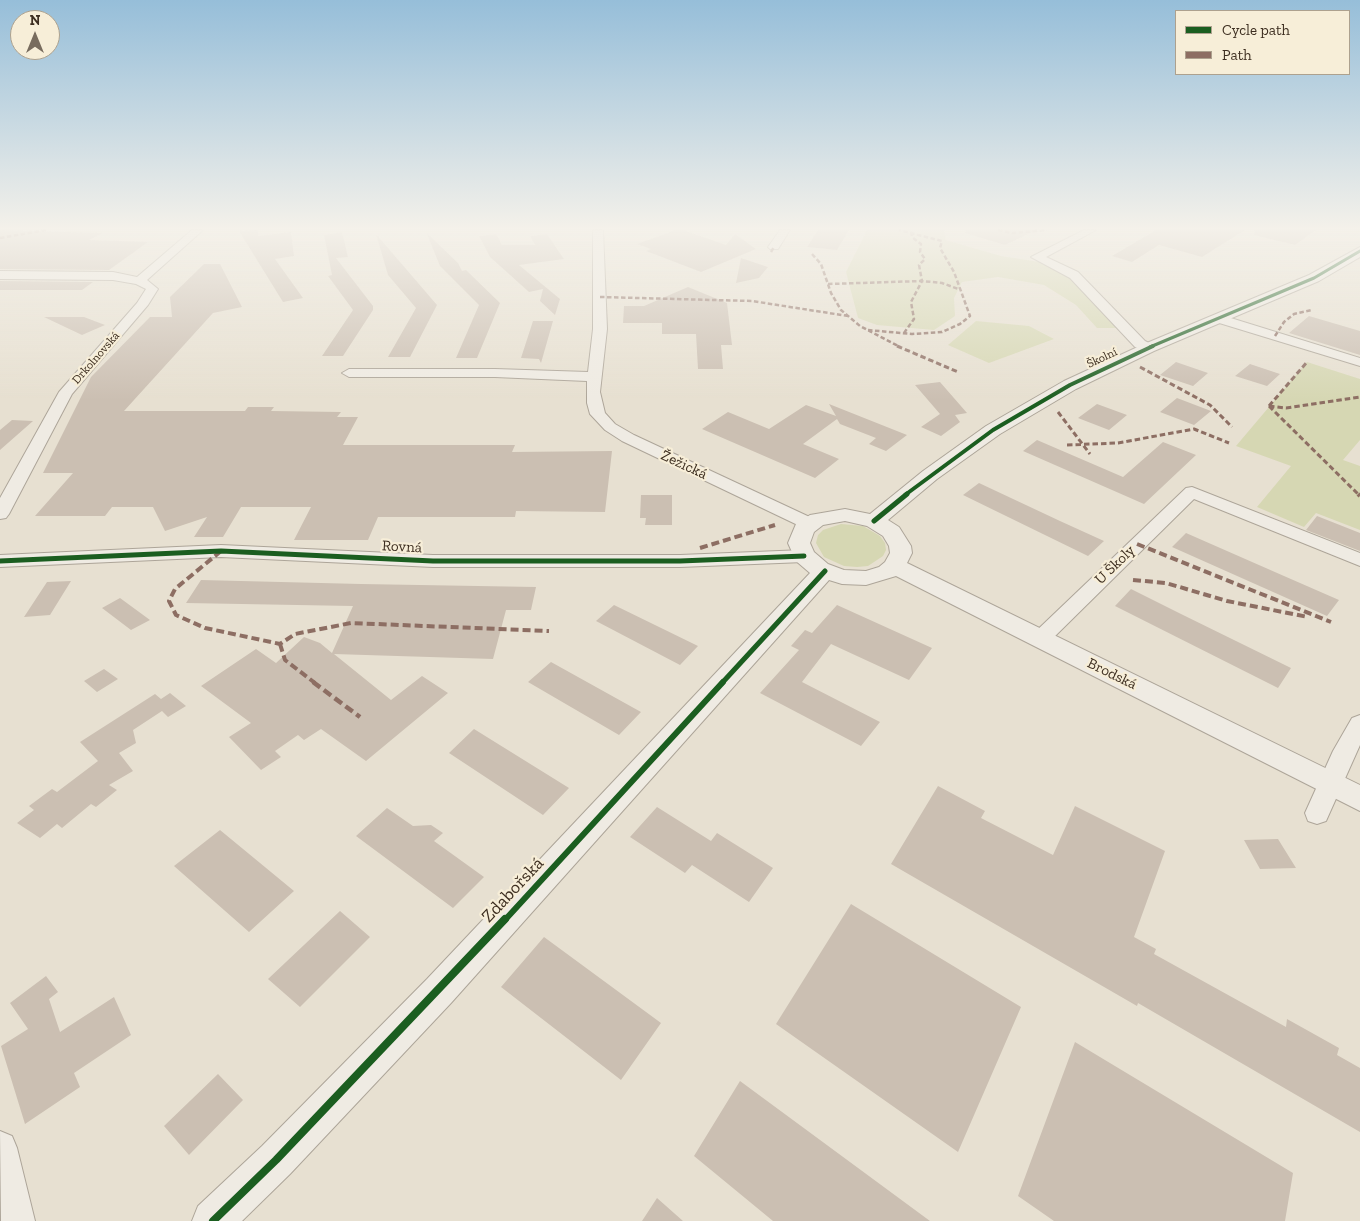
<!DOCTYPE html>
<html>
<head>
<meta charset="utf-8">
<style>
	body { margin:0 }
	#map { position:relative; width:1360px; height:1221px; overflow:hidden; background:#e7e0d1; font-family:"Zilla Slab",serif }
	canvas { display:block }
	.legend { position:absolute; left:1175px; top:10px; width:175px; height:65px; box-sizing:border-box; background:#f7eed8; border:1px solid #ada18e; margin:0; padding:6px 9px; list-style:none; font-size:15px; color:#3d2e20 }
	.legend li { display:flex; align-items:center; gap:10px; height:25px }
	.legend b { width:25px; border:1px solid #ada18e }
	.north { position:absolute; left:10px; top:10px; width:50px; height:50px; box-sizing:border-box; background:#f7eed8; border:1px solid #ada18e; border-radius:50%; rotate:0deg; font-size:14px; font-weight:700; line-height:20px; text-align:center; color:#3d2e20 }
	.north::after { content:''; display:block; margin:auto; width:18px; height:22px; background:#786c5e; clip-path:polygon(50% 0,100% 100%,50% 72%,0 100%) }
</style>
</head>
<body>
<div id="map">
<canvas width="1360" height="1221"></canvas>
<ul class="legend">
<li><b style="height:6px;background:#1b5e20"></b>Cycle path</li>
<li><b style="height:6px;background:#8d6e63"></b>Path</li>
</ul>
<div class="north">N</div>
</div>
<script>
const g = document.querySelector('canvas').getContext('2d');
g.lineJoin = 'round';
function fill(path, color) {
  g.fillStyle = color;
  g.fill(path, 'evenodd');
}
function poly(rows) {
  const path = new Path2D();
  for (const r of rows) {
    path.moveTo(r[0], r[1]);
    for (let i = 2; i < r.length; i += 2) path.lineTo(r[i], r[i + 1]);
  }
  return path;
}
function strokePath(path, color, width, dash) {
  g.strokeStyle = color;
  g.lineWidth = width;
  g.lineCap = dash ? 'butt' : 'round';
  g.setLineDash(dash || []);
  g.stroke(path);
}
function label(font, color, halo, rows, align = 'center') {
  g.font = font + ' "Zilla Slab",serif';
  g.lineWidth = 4.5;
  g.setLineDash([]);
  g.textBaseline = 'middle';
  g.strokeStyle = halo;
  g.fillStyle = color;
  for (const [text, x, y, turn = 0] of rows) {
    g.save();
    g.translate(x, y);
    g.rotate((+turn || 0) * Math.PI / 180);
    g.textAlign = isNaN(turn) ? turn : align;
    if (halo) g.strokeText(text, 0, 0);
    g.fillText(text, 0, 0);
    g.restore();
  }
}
const green = poly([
	[867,230,944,230,946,240,1001,256,1040,262,1071,275,1122,328,1097,328,1076,305,1044,285,998,277,962,282,954,298,955,316,934,330,877,325,858,318,846,272],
	[976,321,1029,326,1054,339,989,363,948,345],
	[1307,362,1360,379,1360,440,1343,460,1360,466,1360,530,1316,513,1304,527,1257,507,1291,466,1236,446],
	[841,524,863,526,880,536,885,543,886,550,883,556,868,566,857,567,844,566,824,557,816,543,818,535,823,530]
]);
const building = poly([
	[0,230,103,233,89,240,148,242,109,270,0,269],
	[258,230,258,236,291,232,294,256,275,259,303,298,283,302,239,231],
	[676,230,683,230,726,245,735,234,756,249,701,272,646,251,651,249,637,244],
	[818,230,849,230,837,250,807,247],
	[966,230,1037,230,1005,245,965,233],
	[1156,230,1245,230,1202,257,1159,245,1132,262,1112,256],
	[1255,230,1316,230,1295,245,1254,235],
	[342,232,348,257,336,258,373,306,373,310,343,356,322,356,353,310,328,276,332,275,324,235],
	[426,232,458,263,462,271,466,270,500,303,477,358,456,358,479,305,440,266],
	[376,234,437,305,410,357,388,357,416,308,388,275],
	[496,234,502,245,535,245,530,236,547,234,564,259,519,265,560,299,555,315,540,301,543,289,529,292,490,257,479,236],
	[741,258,768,267,759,278,736,283],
	[204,264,220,264,242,307,213,313,124,411,245,411,248,407,274,407,271,411,341,412,337,417,358,417,343,445,515,445,512,452,612,451,605,512,516,511,515,517,378,517,368,540,294,540,311,507,241,507,223,537,194,537,207,517,165,531,153,507,112,507,105,516,35,516,73,473,43,473,91,377,150,317,172,317,170,297],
	[0,281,93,282,82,290,0,290],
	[688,287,727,303,732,345,721,345,723,369,698,369,696,334,662,334,662,323,623,323,624,306,644,306],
	[1309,316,1360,331,1360,355,1289,333],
	[44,317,84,317,105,325,82,335],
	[533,321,553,321,541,363,539,359,521,358],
	[1176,362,1208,373,1193,386,1160,375],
	[1250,364,1280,374,1267,386,1235,376],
	[940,382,967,413,955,415,960,422,941,436,921,427,940,414,915,385],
	[1177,398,1211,411,1194,425,1160,412],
	[829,404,907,435,886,451,869,444,876,438,840,424,837,419,803,444,839,459,815,478,702,429,728,412,769,429,806,405,836,416],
	[1097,404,1127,415,1109,430,1078,418],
	[12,420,33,421,0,450,0,430],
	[1037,440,1123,477,1163,442,1196,455,1144,504,1023,451],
	[979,483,1060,521,1104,541,1088,556,963,495],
	[641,495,672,495,672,525,645,525,646,518,640,518],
	[1317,516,1360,533,1360,551,1306,530],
	[1186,533,1284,576,1339,600,1327,616,1172,547],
	[201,580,361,584,536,587,531,610,506,610,493,659,334,654,391,700,422,676,448,693,366,761,321,729,304,740,298,735,275,751,281,757,261,770,229,737,251,723,201,686,256,649,276,663,304,637,320,643,332,653,353,606,186,603],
	[71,581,50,615,24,617,47,582],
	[1131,589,1181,614,1291,668,1278,688,1115,606],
	[120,598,150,620,131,630,102,608],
	[614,605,698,646,680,665,596,621],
	[837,605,932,648,909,680,831,644,802,682,880,722,861,746,760,693,799,650,791,646,805,630,812,633],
	[551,662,641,712,619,735,528,682],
	[104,669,118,679,97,692,84,681],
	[170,693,186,706,168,717,162,711,133,730,136,743,119,753,133,771,109,785,117,790,96,807,91,804,62,828,57,824,40,838,17,823,34,810,29,806,52,789,57,792,98,761,80,742,155,694,161,699],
	[474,729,569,788,543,815,449,753],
	[938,786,985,811,981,818,1053,855,1075,806,1165,851,1134,937,1156,949,1154,954,1286,1027,1287,1019,1339,1048,1337,1055,1360,1068,1360,1132,1138,1003,1137,1006,891,864],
	[657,807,711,841,717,833,773,868,749,902,692,865,685,873,630,837],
	[387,808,413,826,431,825,443,833,434,841,484,877,453,908,356,836],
	[220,830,294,891,249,932,174,866],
	[1278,839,1296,868,1260,869,1244,840],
	[851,904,1021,1007,958,1152,776,1024],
	[340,911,370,937,300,1007,268,979],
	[544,937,661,1023,621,1080,501,987],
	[46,976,58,992,49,999,60,1032,114,997,131,1035,74,1073,80,1087,25,1124,1,1046,28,1029,10,1003],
	[1075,1042,1293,1173,1285,1221,1054,1221,1018,1196],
	[218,1074,243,1100,189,1155,164,1126],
	[740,1081,930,1221,773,1221,694,1156],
	[657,1198,683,1221,642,1221]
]);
const minor = poly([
	[192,230,203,230,147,280,158,289,148,305,72,394,9,514,6,518,0,519,0,498,59,392,137,303,146,289,136,284,113,280,0,279,0,271,113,272,137,277,192,230],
	[593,230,603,230,607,329,600,392,605,413,615,424,634,435,816,520,819,524,816,528,804,528,622,441,605,430,590,414,587,403,587,381,495,377,349,377,342,373,349,369,495,369,588,372,593,329,593,230],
	[780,230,790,230,778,249,770,249,768,247,780,230],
	[1084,230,1096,230,1046,257,1078,272,1145,341,1153,345,1155,348,1153,351,1148,352,1135,347,1070,278,1031,257,1084,230],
	[1221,315,1360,358,1360,366,1216,322,1215,319,1216,316,1221,315],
	[1192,487,1360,553,1360,566,1194,499,1047,644,1040,646,1033,644,1030,639,1033,634,1186,488,1192,487],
	[221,545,433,555,680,555,804,550,811,552,813,556,811,560,804,562,680,567,433,567,221,557,0,567,0,555,221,545],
	[1360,715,1360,745,1326,821,1317,824,1308,821,1305,813,1333,751,1352,718,1360,715],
	[0,1131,12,1136,17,1148,35,1221,1,1221,0,1131]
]);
const tertiary = poly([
	[1360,247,1360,257,1319,281,1154,351,1076,389,1000,434,937,479,888,520,899,527,911,546,912,553,907,563,1360,785,1360,811,896,576,866,585,842,584,829,580,451,1003,290,1174,242,1221,192,1221,198,1206,262,1146,427,979,810,573,796,561,788,543,796,524,810,515,845,509,870,514,923,471,986,426,1064,381,1142,345,1309,275,1360,247],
	[845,521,867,526,883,536,889,546,890,553,885,562,879,567,866,571,844,570,828,564,814,552,810,543,814,532,823,525,845,521]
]);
const quietFar3 = poly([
	[998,230,1012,233,1047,230],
	[0,238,46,230],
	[771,252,774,247],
	[812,254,821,264,831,293,841,310,860,326,900,347],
	[828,284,922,281,942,283,961,290],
	[600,297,752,301,848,316],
	[868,330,912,334,942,332,960,324,970,316,954,272,940,248,942,241,899,230],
	[904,333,914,319,911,302,922,281,919,265,925,259,920,252,921,244,912,237,911,231],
	[1275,336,1284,322,1294,314,1312,310]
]);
const quietFar2 = poly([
	[897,346,958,372],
	[1140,367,1210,405,1232,427],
	[1269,406,1359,495],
	[1269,406,1286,408,1360,397],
	[1269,406,1307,362],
	[1058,412,1090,454],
	[1067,445,1118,443,1194,429,1229,443]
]);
const quietFar1 = poly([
	[1358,494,1360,496],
	[1137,544,1331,622],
	[700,548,775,525],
	[221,551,175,589,169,601,176,615,205,628,280,644,295,634,351,623,549,631],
	[1133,580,1166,583,1227,601,1308,617],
	[280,644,285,660,315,683]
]);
const quiet = poly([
	[313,682,360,717]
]);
const cyclewayFar4 = poly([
	[1150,347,1314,278,1360,251]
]);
const cyclewayFar3 = poly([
	[905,495,993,430,1070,385,1153,346]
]);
const cyclewayFar2 = poly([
	[874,521,907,494],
	[0,561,221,551,433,561,680,561,804,556],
	[722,683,825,571]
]);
const cyclewayFar1 = poly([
	[504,921,723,682]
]);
const cycleway = poly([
	[213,1221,276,1160,505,919]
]);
const farStreetnames = [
	["Drkolnovská",96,358,-49],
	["Školní",1102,358,-25]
];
const streetNames = [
	["Žežická",684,465,25],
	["Rovná",402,547,3],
	["U Školy",1115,565,-44],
	["Brodská",1112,674,26]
];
const nearStreetnames = [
	["Zdabořská",513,890,-47]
];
fill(green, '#d6d7b3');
fill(building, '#cbbfb2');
strokePath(minor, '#ada599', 2);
strokePath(tertiary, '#ada599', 2);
fill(minor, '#efebe3');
fill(tertiary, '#efebe3');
strokePath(quietFar3, '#8d6e63', 2.5, [4.5, 2.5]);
strokePath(quietFar2, '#8d6e63', 3, [5.5, 3]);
strokePath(quietFar1, '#8d6e63', 4, [8, 4]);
strokePath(quiet, '#8d6e63', 4.5, [9, 4.5]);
strokePath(cyclewayFar4, '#1b5e20', 3);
strokePath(cyclewayFar3, '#1b5e20', 4);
strokePath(cyclewayFar2, '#1b5e20', 5);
strokePath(cyclewayFar1, '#1b5e20', 6);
strokePath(cycleway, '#1b5e20', 8);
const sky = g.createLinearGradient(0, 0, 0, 400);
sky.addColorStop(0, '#96bed9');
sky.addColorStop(0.57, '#f4f1ea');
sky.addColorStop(1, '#f4f1ea00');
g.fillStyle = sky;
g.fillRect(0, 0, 1360, 400);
label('12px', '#3d2e20', '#f7eed8', farStreetnames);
label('15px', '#3d2e20', '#f7eed8', streetNames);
label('18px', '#3d2e20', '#f7eed8', nearStreetnames);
</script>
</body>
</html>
